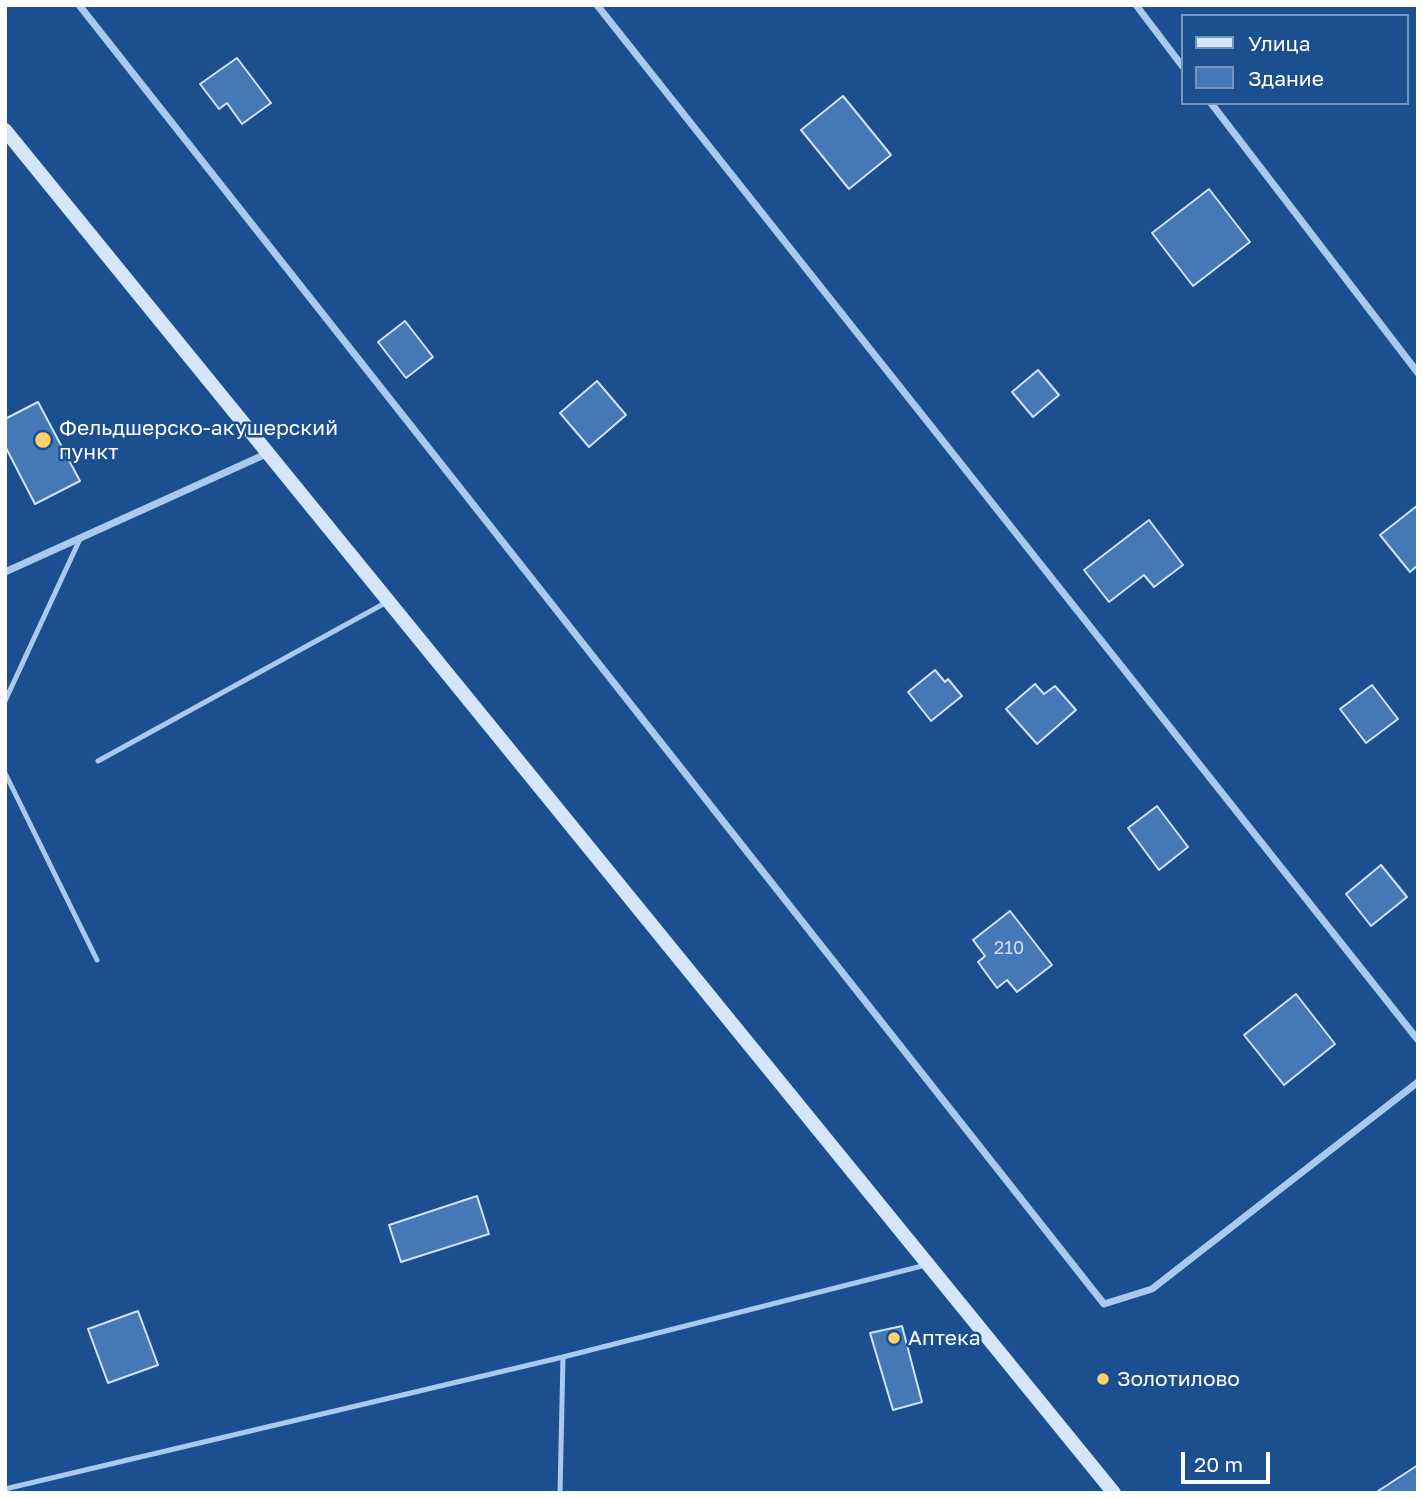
<!DOCTYPE html>
<html>
<head>
<meta charset="utf-8">
<style>
	body { margin:0 }
	#map { position:relative; width:1423px; height:1498px; overflow:hidden; background:#1b4f8f; font-family:"Golos Text",sans-serif }
	canvas { display:block }
	.frame { position:absolute; inset:0; border:7px solid #fff; pointer-events:none }
	.legend { position:absolute; left:1181px; top:14px; width:228px; height:91px; box-sizing:border-box; background:#1b4f8f; border:2px solid #7695bc; margin:0; padding:9px 12px; list-style:none; font-size:21px; color:#fff }
	.legend li { display:flex; align-items:center; gap:14px; height:35px }
	.legend b { width:35px; border:2px solid #7695bc }
	.scale { position:absolute; left:1181px; top:1452px; width:89px; height:32px; box-sizing:border-box; border:4px solid #fff; border-top:0; padding-left:9px; font-size:21px; line-height:24px; white-space:nowrap; color:#fff; -webkit-text-stroke:5px #1b4f8f; paint-order:stroke }
</style>
</head>
<body>
<div id="map">
<canvas width="1423" height="1498"></canvas>
<div class="frame"></div>
<ul class="legend">
<li><b style="height:9px;background:#d6e6fa"></b>Улица</li>
<li><b style="height:19px;background:#4478b7"></b>Здание</li>
</ul>
<div class="scale">20 m</div>
</div>
<script>
const g = document.querySelector('canvas').getContext('2d');
g.lineJoin = 'round';
function fill(path, color) {
  g.fillStyle = color;
  g.fill(path, 'evenodd');
}
function poly(rows) {
  const path = new Path2D();
  for (const r of rows) {
    path.moveTo(r[0], r[1]);
    for (let i = 2; i < r.length; i += 2) path.lineTo(r[i], r[i + 1]);
  }
  return path;
}
function strokePath(path, color, width, dash) {
  g.strokeStyle = color;
  g.lineWidth = width;
  g.lineCap = dash ? 'butt' : 'round';
  g.setLineDash(dash || []);
  g.stroke(path);
}
function label(font, color, halo, rows, align = 'center') {
  g.font = font + ' "Golos Text",sans-serif';
  g.lineWidth = 5;
  g.setLineDash([]);
  g.textBaseline = 'middle';
  g.strokeStyle = halo;
  g.fillStyle = color;
  for (const [text, x, y, turn = 0] of rows) {
    g.save();
    g.translate(x, y);
    g.rotate((+turn || 0) * Math.PI / 180);
    g.textAlign = isNaN(turn) ? turn : align;
    if (halo) g.strokeText(text, 0, 0);
    g.fillText(text, 0, 0);
    g.restore();
  }
}
const building = poly([
	[237,58,271,103,242,124,227,103,219,109,200,84,237,58],
	[843,96,891,155,849,189,801,130,843,96],
	[1209,189,1250,242,1193,286,1152,233,1209,189],
	[405,321,433,357,406,378,378,342,405,321],
	[1038,370,1059,395,1033,417,1012,392,1038,370],
	[597,381,626,415,589,447,560,413,597,381],
	[38,402,80,481,35,504,5,446,5,419,38,402],
	[1418,505,1418,565,1410,572,1380,535,1418,505],
	[1149,520,1183,565,1154,587,1144,575,1109,602,1084,570,1149,520],
	[935,670,945,682,948,679,962,696,931,721,908,692,935,670],
	[1035,684,1044,694,1055,686,1076,710,1037,744,1006,709,1035,684],
	[1372,685,1398,719,1366,743,1340,709,1372,685],
	[1157,806,1188,847,1159,870,1128,828,1157,806],
	[1381,865,1407,897,1371,926,1346,894,1381,865],
	[1010,911,1052,965,1017,992,1007,980,997,988,978,962,985,956,973,940,1010,911],
	[1296,994,1335,1044,1284,1085,1244,1035,1296,994],
	[477,1196,489,1234,401,1262,389,1225,477,1196],
	[138,1311,158,1365,108,1383,88,1329,138,1311],
	[902,1326,922,1402,893,1410,870,1333,902,1326],
	[1418,1465,1418,1493,1375,1493,1418,1465]
]);
const service = poly([
	[5,701,80,539],
	[98,761,387,602],
	[5,773,97,960],
	[5,1489,563,1357,926,1265],
	[560,1493,563,1357]
]);
const minor = poly([
	[79,5,1104,1304,1152,1289,1418,1082],
	[597,5,1418,1040],
	[1136,5,1183,67],
	[1211,103,1418,373],
	[5,572,266,454]
]);
const secondary = poly([
	[5,130,1114,1493]
]);
const markers = [
	[43,440,9,"#ffd166"],
	[894,1338,7,"#ffd166"],
	[1103,1379,7,"#ffd166"]
];
const numberNames = [
	["210",1009,948]
];
const poiNames = [
	["Фельдшерско-акушерский",59,428],
	["пункт",59,452],
	["Аптека",908,1338],
	["Золотилово",1117,1379]
];
fill(building, '#4478b7');
strokePath(building, '#cfe3fa', 2);
strokePath(service, '#a9c9ee', 5);
strokePath(minor, '#a9c9ee', 7);
strokePath(secondary, '#d6e6fa', 14);
for (const [x, y, r, color] of markers) {
  const dot = new Path2D();
  dot.arc(x, y, r, 0, 2 * Math.PI);
  g.fillStyle = color;
  g.fill(dot);
  strokePath(dot, '#1b4f8f', 2.5);
}
label('18px', '#d0dded', null, numberNames);
label('21px', '#fff', '#1b4f8f', poiNames, 'left');
</script>
</body>
</html>
